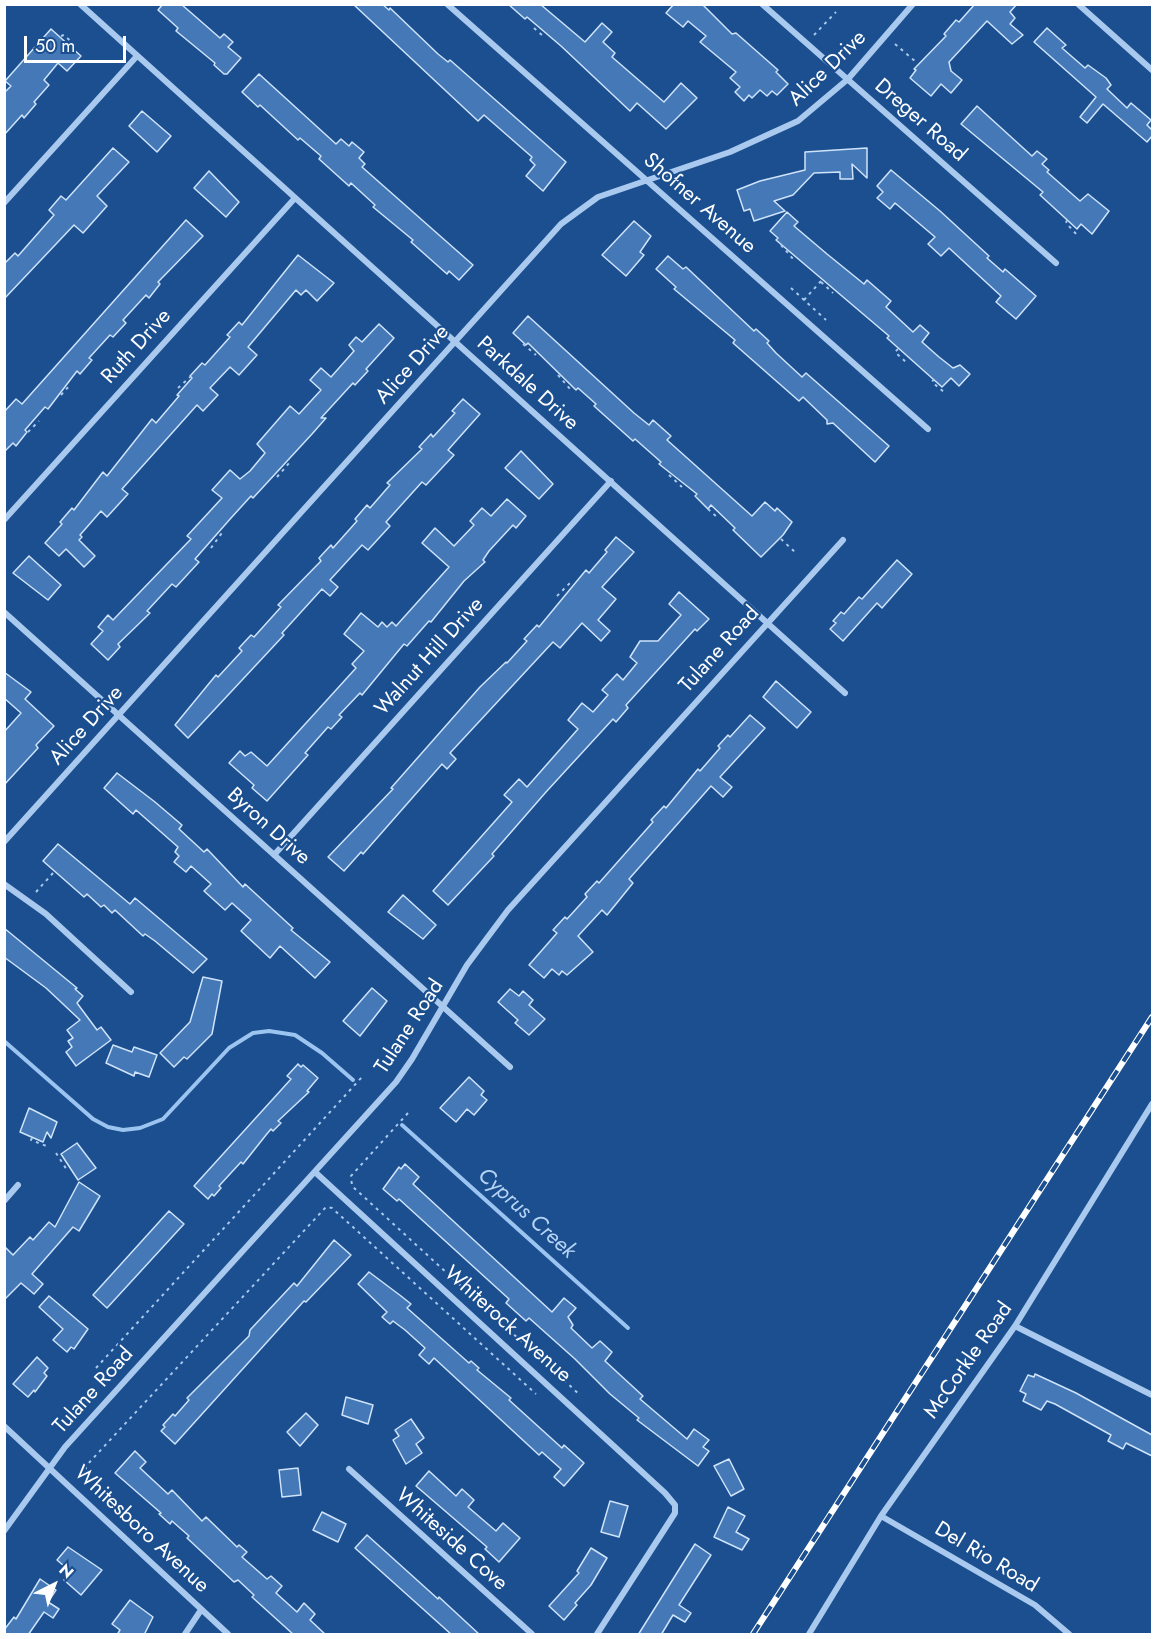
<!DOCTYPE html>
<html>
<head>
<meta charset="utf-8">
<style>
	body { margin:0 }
	#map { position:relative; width:1157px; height:1639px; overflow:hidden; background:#1b4f8f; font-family:Jost,sans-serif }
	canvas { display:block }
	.frame { position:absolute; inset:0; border:6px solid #fff; pointer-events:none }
	.north { position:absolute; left:24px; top:1555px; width:60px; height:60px; -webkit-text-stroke:4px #1b4f8f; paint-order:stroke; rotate:42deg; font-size:16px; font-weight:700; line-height:24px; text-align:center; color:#fff }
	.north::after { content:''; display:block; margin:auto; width:21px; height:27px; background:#fff; clip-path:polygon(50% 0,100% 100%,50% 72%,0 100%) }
	.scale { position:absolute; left:24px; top:36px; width:102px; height:27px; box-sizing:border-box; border:3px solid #fff; border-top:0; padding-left:8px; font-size:18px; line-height:21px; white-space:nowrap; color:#fff; -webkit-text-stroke:4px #1b4f8f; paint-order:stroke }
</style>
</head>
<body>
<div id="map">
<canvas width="1157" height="1639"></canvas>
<div class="frame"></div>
<div class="north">N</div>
<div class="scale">50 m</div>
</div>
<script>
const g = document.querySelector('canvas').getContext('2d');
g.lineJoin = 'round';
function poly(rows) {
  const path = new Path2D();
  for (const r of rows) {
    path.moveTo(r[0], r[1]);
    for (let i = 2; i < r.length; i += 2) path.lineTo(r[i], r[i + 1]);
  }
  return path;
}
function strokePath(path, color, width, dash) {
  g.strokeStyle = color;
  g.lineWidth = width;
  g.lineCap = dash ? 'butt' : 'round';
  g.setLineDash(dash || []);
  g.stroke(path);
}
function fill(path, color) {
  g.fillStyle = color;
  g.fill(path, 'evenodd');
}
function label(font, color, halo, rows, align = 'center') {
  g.font = font + ' Jost,sans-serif';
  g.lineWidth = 4.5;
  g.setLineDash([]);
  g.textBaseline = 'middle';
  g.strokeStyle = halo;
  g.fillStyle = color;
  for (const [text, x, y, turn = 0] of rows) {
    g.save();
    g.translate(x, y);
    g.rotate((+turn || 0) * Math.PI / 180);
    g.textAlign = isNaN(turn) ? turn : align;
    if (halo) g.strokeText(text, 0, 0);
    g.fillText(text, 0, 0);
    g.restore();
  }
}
const stream = poly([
	[4,1041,93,1119,108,1127,123,1130,140,1128,163,1119,229,1048,253,1033,269,1031,295,1035,322,1053,353,1080],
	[402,1125,628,1328]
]);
const building = poly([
	[163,4,181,4,220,38,224,34,233,42,228,47,241,58,227,74,224,74,214,65,215,63,176,31,178,28,158,10,163,4],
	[353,4,382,4,389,10,390,8,438,54,448,62,450,60,566,162,543,191,526,176,535,165,530,160,532,157,484,115,478,121,353,4],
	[508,4,540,4,585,42,602,23,612,32,603,42,615,53,612,57,664,102,681,83,697,98,666,129,637,103,630,111,561,46,527,17,525,19,508,4],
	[674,4,702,4,732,34,736,33,778,70,776,72,788,84,777,95,772,91,767,96,760,90,752,98,749,95,744,101,735,92,740,87,730,78,736,72,700,42,706,36,688,21,683,27,666,13,674,4],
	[975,4,1017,4,1010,12,1015,18,1010,24,1023,35,1012,44,987,21,949,62,951,71,962,80,951,93,941,84,931,96,910,78,916,70,914,69,946,36,944,34,956,20,959,22,975,4],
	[1047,28,1066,45,1062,48,1085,68,1088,65,1106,78,1111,85,1107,89,1127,108,1131,103,1151,120,1147,125,1152,130,1152,136,1147,142,1103,104,1087,123,1080,117,1096,97,1034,42,1047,28],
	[51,29,81,56,67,71,58,63,44,80,49,85,34,102,36,104,24,118,22,115,4,135,4,93,11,86,5,81,51,29],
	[259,74,336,144,341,139,349,146,352,142,364,152,359,158,365,164,362,167,473,265,459,280,449,271,447,274,411,242,413,240,373,207,375,205,351,183,349,186,319,159,321,156,300,138,298,140,260,105,258,107,242,92,259,74],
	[977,106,1032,156,1037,151,1047,159,1042,164,1049,170,1047,172,1080,201,1088,194,1109,211,1092,234,1081,224,1077,229,1040,195,1043,192,961,124,977,106],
	[142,111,171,136,157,152,129,126,142,111],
	[113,148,129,162,97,196,107,206,83,233,74,225,4,299,4,264,15,253,18,256,54,215,49,210,61,196,66,200,113,148],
	[867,148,867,178,852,164,853,179,840,179,840,172,814,173,793,195,774,201,785,211,754,221,750,209,744,211,737,190,760,181,805,170,805,152,867,148],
	[891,170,940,211,989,256,987,258,1003,272,1005,269,1036,296,1016,319,996,302,1001,296,949,248,941,256,928,244,935,237,895,203,890,209,877,198,883,192,877,186,891,170],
	[209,171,239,202,226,217,194,188,209,171],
	[787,212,798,222,794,226,827,254,864,284,867,280,891,301,886,307,913,332,920,325,929,333,922,342,939,357,953,368,960,365,970,374,959,386,951,378,942,387,887,338,889,336,776,240,778,238,770,231,787,212],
	[186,220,203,236,158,282,160,284,149,298,146,295,123,320,126,323,113,337,110,335,89,358,92,360,80,374,77,371,48,409,45,407,25,430,27,432,16,446,13,443,4,452,4,412,16,399,22,404,186,220],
	[634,221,651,236,640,252,644,255,626,276,602,255,634,221],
	[298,255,334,283,317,301,306,290,301,295,296,290,248,347,257,355,239,375,230,367,210,388,218,395,203,411,197,405,122,489,128,494,107,517,101,511,80,535,82,537,79,540,95,556,84,567,66,549,59,556,45,543,62,524,60,522,72,508,74,510,103,472,107,476,152,419,156,423,179,396,177,395,192,378,190,376,202,363,205,365,230,337,227,335,239,322,242,325,298,255],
	[668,256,683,269,686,267,754,331,756,329,769,341,767,343,776,353,802,377,806,373,889,446,875,462,833,423,827,424,827,420,803,397,799,401,733,343,735,340,674,289,676,287,656,269,668,256],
	[528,316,634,413,649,425,653,420,671,436,667,440,752,516,765,502,775,511,777,508,792,522,783,535,761,557,733,530,735,528,711,505,708,509,695,496,697,494,659,464,661,462,635,439,633,441,594,406,596,404,578,388,576,390,528,343,526,345,513,333,528,316],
	[379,324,394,338,366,369,368,371,355,385,353,383,321,418,326,418,312,434,253,498,251,496,231,518,195,559,199,562,176,587,172,584,147,611,150,613,118,644,120,647,108,660,91,644,103,631,98,627,108,615,113,620,191,539,187,536,222,498,212,490,230,470,240,479,250,471,265,453,257,444,290,406,299,414,321,390,310,380,321,368,331,377,354,351,349,345,356,337,362,342,379,324],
	[463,399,480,414,448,450,454,455,426,485,422,482,386,522,390,526,368,550,362,545,330,580,338,587,330,596,322,589,282,633,284,635,188,738,175,725,216,675,218,677,242,651,239,648,251,635,254,637,281,607,278,605,321,561,319,558,331,545,333,548,357,521,355,519,367,505,370,508,390,485,387,483,422,449,419,447,431,434,433,437,455,413,452,411,463,399],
	[521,451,553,484,539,499,505,468,521,451],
	[507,499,526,516,516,528,513,525,489,551,483,560,485,562,464,581,431,622,429,621,407,646,404,644,362,695,360,693,339,715,342,717,331,729,328,727,305,753,308,755,267,801,252,788,254,785,229,763,240,751,245,756,251,752,267,766,356,668,352,664,364,651,344,634,361,613,378,627,382,622,387,627,392,622,396,626,449,567,422,543,435,528,454,546,474,525,470,521,482,508,491,516,507,499],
	[616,537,634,552,602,587,616,599,598,620,610,631,601,641,582,623,560,648,553,642,450,753,456,759,447,769,442,764,363,854,361,852,344,871,328,857,393,789,391,788,480,687,506,662,507,663,527,641,524,639,537,625,539,627,586,570,589,573,607,552,605,550,616,537],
	[29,556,61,585,48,600,13,573,29,556],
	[897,560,912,574,882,608,877,603,843,641,830,629,836,623,833,621,841,612,844,614,859,597,862,599,897,560],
	[679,592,709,619,697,631,695,629,626,705,628,708,616,722,613,719,546,792,492,854,494,856,448,905,433,891,512,802,504,795,519,779,527,787,578,729,568,720,582,703,593,712,608,695,602,690,617,674,623,680,637,663,630,657,640,641,658,641,681,615,669,604,679,592],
	[4,672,31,692,25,699,54,726,36,745,38,748,4,785,4,732,21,713,4,698,4,672],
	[776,681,811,712,797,728,763,697,776,681],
	[750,715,765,728,720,777,732,787,723,797,711,786,629,879,633,883,616,904,607,915,602,910,578,936,593,952,567,975,562,971,559,975,552,969,544,978,529,965,557,933,553,930,565,917,567,919,587,897,585,894,597,881,599,883,653,822,651,820,664,806,666,808,698,769,700,771,720,748,718,746,728,735,730,737,750,715],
	[117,773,155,802,182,825,179,829,204,852,207,849,243,887,245,884,293,928,291,930,330,962,315,978,280,946,270,958,241,931,251,920,232,903,225,910,204,891,211,884,191,866,186,872,174,862,179,856,175,852,178,847,136,810,133,814,104,788,117,773],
	[58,844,130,904,135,898,207,959,193,973,155,941,145,934,143,936,115,910,112,913,104,905,101,907,87,894,84,897,43,861,58,844],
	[403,895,436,925,423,939,388,912,403,895],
	[4,928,77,988,75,989,83,996,77,1003,97,1030,101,1027,111,1040,76,1066,66,1052,72,1047,68,1041,73,1038,67,1030,80,1020,46,988,4,957,4,928],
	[203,977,222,981,212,1034,187,1059,184,1057,174,1067,160,1053,190,1022,203,977],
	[372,988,387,1001,360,1036,343,1021,372,988],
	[510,989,519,996,523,991,533,1000,529,1005,545,1019,529,1035,515,1023,518,1020,498,1002,510,989],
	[113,1045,132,1052,134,1047,157,1055,149,1077,135,1072,134,1076,106,1063,113,1045],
	[298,1064,301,1067,303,1065,318,1078,307,1091,309,1092,278,1121,281,1123,273,1131,271,1129,266,1135,243,1164,241,1162,219,1186,221,1188,214,1196,212,1194,208,1199,194,1186,282,1089,291,1079,287,1076,298,1064],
	[469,1077,484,1091,481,1095,487,1100,474,1115,467,1109,456,1122,440,1108,469,1077],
	[29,1108,57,1122,51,1138,47,1132,43,1142,20,1132,29,1108],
	[77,1143,96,1168,78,1180,61,1154,77,1143],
	[405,1164,419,1177,413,1184,552,1312,564,1298,576,1308,568,1317,573,1325,571,1328,592,1348,600,1341,612,1352,605,1361,643,1396,640,1399,687,1439,694,1429,709,1440,703,1447,709,1451,698,1466,637,1420,639,1418,610,1394,575,1359,529,1318,526,1321,506,1303,509,1299,399,1199,397,1201,383,1189,399,1167,401,1169,405,1164],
	[79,1182,100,1196,79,1231,73,1227,32,1274,43,1284,34,1294,21,1283,4,1300,4,1246,13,1255,30,1237,33,1240,49,1222,55,1227,79,1182],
	[169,1211,184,1224,107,1308,93,1295,169,1211],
	[334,1240,351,1255,306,1302,304,1301,175,1444,161,1431,165,1427,163,1425,173,1414,175,1416,189,1400,187,1398,249,1336,250,1330,294,1283,297,1286,334,1240],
	[369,1272,401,1296,411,1304,407,1308,469,1363,471,1361,479,1368,477,1370,511,1398,509,1400,562,1448,564,1445,584,1463,564,1486,554,1477,561,1469,542,1452,539,1455,434,1358,429,1364,419,1355,425,1348,405,1330,393,1321,390,1324,382,1317,387,1312,358,1284,369,1272],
	[49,1296,88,1329,74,1349,71,1347,67,1352,53,1340,63,1329,39,1307,49,1296],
	[37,1357,48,1368,44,1373,47,1376,35,1392,34,1390,28,1397,13,1384,37,1357],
	[1035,1374,1076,1393,1152,1435,1152,1456,1126,1443,1123,1449,1108,1441,1111,1435,1055,1404,1047,1401,1041,1410,1023,1401,1026,1394,1020,1391,1028,1375,1034,1377,1035,1374],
	[346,1397,373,1405,368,1424,342,1415,346,1397],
	[306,1413,318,1425,300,1446,287,1432,306,1413],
	[411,1419,424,1438,416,1444,422,1453,406,1464,393,1440,399,1436,395,1430,411,1419],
	[135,1451,146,1462,140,1468,168,1494,172,1490,202,1521,206,1517,237,1547,239,1545,247,1552,242,1557,267,1579,271,1576,282,1586,276,1593,297,1612,304,1603,315,1614,310,1620,326,1635,294,1635,252,1597,254,1595,238,1580,234,1582,187,1538,189,1536,172,1521,170,1524,159,1514,161,1513,115,1473,135,1451],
	[729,1459,744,1489,731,1496,714,1466,729,1459],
	[298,1468,301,1495,282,1497,279,1470,298,1468],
	[429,1471,456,1496,462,1489,474,1500,468,1507,496,1531,503,1523,520,1538,499,1562,485,1549,487,1547,416,1486,429,1471],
	[610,1501,628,1506,619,1537,601,1532,610,1501],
	[728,1507,745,1516,736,1532,749,1539,742,1550,714,1537,728,1507],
	[322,1512,346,1524,338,1542,313,1530,322,1512],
	[367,1535,438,1599,439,1597,480,1635,452,1635,355,1548,367,1535],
	[695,1544,711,1555,679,1605,691,1613,685,1622,673,1615,661,1635,638,1635,695,1544],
	[68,1547,102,1570,81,1595,64,1580,71,1572,57,1560,68,1547],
	[591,1548,607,1558,591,1585,575,1603,577,1605,564,1620,549,1606,579,1573,577,1571,591,1548],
	[40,1579,56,1590,48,1602,59,1609,53,1618,44,1612,28,1635,4,1635,4,1630,14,1617,16,1619,40,1579],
	[130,1600,153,1617,144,1635,117,1635,120,1630,112,1624,130,1600]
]);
const path = poly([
	[534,28,542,35,545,32],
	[814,35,836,12],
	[61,36,64,35,77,47],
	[895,44,916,62],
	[1067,220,1066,223,1078,236],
	[781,245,793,259],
	[821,282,833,293],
	[791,288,826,320],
	[804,300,821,281],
	[523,344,536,355],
	[898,349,895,352,908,364],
	[558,375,570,389],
	[934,379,932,382,945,393],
	[178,388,190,377],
	[61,395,71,384],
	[28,432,39,421],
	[669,475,682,487],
	[277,477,290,462,289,459],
	[708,509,719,519],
	[781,539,797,554],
	[211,548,224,530],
	[557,596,570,583,573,583],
	[36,892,53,873],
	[408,1113,351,1176,352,1186,580,1395],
	[32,1138,31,1140,49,1147],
	[56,1153,67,1170,69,1169],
	[96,1368,362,1077],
	[136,1522,86,1477,86,1466,326,1207,332,1208,536,1394]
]);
const minor = poly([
	[80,4,845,693],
	[447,4,928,429],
	[762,4,1056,263],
	[1078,4,1152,70],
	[4,203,137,56],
	[4,520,295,198],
	[4,612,510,1067],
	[4,842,561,224,598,197,730,152,798,121,848,79,913,4],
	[274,855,611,481],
	[4,884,46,914,131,992],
	[315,1172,665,1493,675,1505,675,1513,597,1634],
	[4,1201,18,1185],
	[1015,1326,1152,1395],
	[4,1426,228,1634],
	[349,1469,532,1634],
	[881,1516,1035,1605,1069,1634],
	[4,1531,65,1447,396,1082,412,1059,467,965,508,910,843,540],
	[185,1634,201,1610],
	[809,1634,881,1516,1015,1326,1152,1104]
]);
const rail = poly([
	[753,1634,1152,1017]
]);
const streetNames = [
	["Alice Drive",828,69,-44],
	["Dreger Road",920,121,41],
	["Shofner Avenue",699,204,41],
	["Ruth Drive",137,347,-48],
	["Alice Drive",413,365,-48],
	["Parkdale Drive",527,384,42],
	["Tulane Road",720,650,-48],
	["Walnut Hill Drive",430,657,-48],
	["Alice Drive",87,726,-48],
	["Byron Drive",268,827,42],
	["Tulane Road",410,1027,-57],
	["Whiterock Avenue",507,1325,42],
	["McCorkle Road",969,1361,-55],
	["Tulane Road",94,1391,-48],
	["Whitesboro Avenue",141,1530,43],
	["Whiteside Cove",451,1540,42],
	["Del Rio Road",986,1558,31]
];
const waterNames = [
	["Cyprus Creek",526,1214,42]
];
strokePath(stream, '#9cc4f0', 4);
fill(building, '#4478b7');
strokePath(building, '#cfe3fa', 1.5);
strokePath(path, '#a9c9ee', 2, [3, 4.5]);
strokePath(minor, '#a9c9ee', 6);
strokePath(rail, '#fff', 6);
strokePath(rail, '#1b4f8f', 4, [11]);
label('21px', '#fff', '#1b4f8f', streetNames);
label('italic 22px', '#b5d3f5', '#1b4f8f', waterNames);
</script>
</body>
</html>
